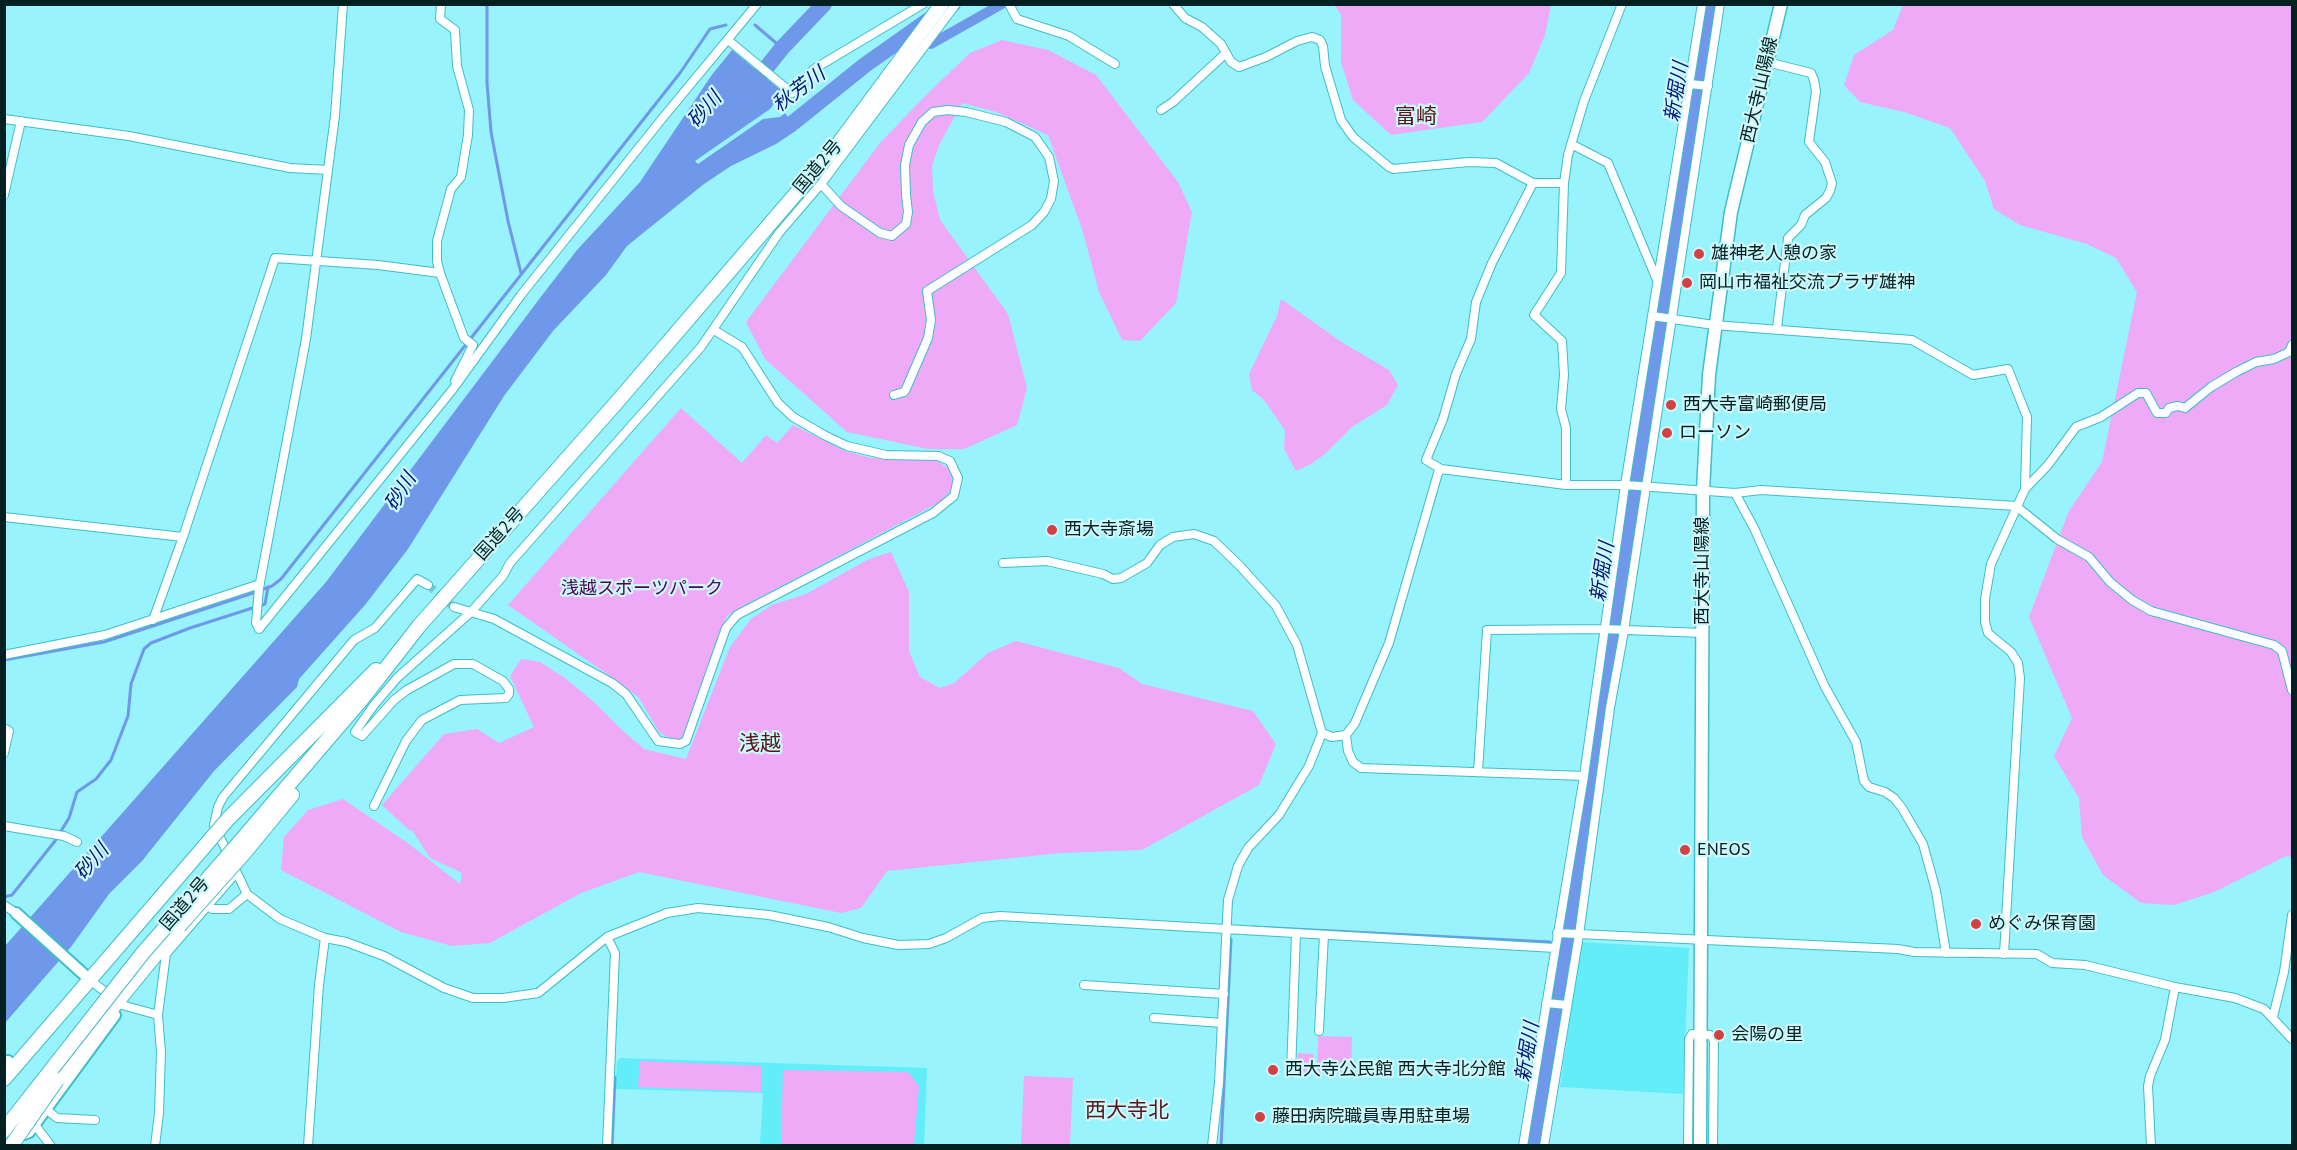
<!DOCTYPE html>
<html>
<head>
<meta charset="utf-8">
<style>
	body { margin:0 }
	#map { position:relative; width:2297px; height:1150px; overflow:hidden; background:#98f3fc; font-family:"PT Sans",sans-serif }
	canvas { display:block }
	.frame { position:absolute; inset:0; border:6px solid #052022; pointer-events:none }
</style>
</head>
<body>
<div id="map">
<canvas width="2297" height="1150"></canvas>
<div class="frame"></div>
</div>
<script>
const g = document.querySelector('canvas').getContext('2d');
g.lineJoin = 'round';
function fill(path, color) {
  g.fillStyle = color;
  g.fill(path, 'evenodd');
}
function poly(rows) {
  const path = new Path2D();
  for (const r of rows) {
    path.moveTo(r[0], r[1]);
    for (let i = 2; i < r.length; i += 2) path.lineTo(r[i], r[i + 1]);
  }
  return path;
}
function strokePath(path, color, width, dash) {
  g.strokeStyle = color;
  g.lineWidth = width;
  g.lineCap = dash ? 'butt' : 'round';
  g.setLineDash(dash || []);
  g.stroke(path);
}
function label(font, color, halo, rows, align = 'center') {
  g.font = font + ' "PT Sans","Noto Sans JP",sans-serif';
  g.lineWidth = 4.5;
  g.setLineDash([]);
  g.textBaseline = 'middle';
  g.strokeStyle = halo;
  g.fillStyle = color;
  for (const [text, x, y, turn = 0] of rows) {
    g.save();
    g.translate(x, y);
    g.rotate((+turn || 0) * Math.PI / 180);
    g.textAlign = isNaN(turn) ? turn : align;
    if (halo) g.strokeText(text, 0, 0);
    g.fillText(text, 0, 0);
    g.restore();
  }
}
const built = poly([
	[1581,942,1689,948,1683,1094,1560,1087],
	[620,1058,927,1068,924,1145,760,1145,763,1093,615,1089,617,1062]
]);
const green = poly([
	[1335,5,1551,5,1545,35,1529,73,1482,122,1391,135,1353,100,1341,62,1341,15],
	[1903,5,2292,5,2292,859,2288,855,2214,892,2174,905,2141,903,2103,875,2082,837,2079,798,2054,756,2072,718,2029,617,2069,511,2102,462,2137,292,2116,258,2087,244,2020,225,1994,209,1985,181,1950,128,1904,112,1860,102,1844,85,1854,55,1893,30],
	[1002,40,1048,50,1096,75,1178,182,1192,212,1176,303,1140,341,1122,340,1099,292,1083,232,1048,135,996,112,962,103,939,145,932,166,933,191,940,220,1008,314,1027,388,1017,425,964,449,928,449,847,432,765,359,746,322,880,143,924,97,970,53],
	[1281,299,1343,343,1389,370,1398,385,1387,405,1352,427,1325,454,1311,464,1296,471,1284,449,1285,430,1264,400,1252,390,1249,374,1277,316],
	[681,408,742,463,766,435,777,443,793,425,845,451,871,458,936,460,949,469,954,480,951,490,942,501,740,608,727,616,685,737,677,740,667,737,659,732,639,698,624,686,508,605],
	[891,552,909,592,909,651,920,677,940,688,954,683,988,653,1016,641,1119,668,1142,684,1253,711,1276,744,1259,785,1142,850,1061,853,887,871,861,908,841,913,639,872,581,893,490,943,452,946,401,932,281,870,284,837,308,810,343,799,409,844,460,884,462,873,430,858,412,830,410,831,382,805,444,734,477,729,499,743,534,727,510,676,521,659,540,662,565,678,594,702,622,730,644,749,686,759,730,647,751,619,772,605,806,594,869,559],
	[1318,1036,1352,1037,1351,1074,1317,1073],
	[1298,1053,1314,1054,1313,1070,1297,1078],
	[640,1061,762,1066,761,1092,638,1087],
	[783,1070,908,1072,919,1086,914,1145,781,1145],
	[1024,1076,1073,1078,1070,1145,1021,1145]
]);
const water = poly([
	[732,50,783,92,770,109,695,161,698,164,763,119,780,117,785,113,797,130,776,144,731,166,704,184,627,246,606,275,553,331,504,396,408,549,365,605,299,679,297,687,214,771,142,861,109,894,71,947,5,1023,5,946,326,582,543,294,577,250,640,182,711,76]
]);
const stream = poly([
	[487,4,487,83,491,132,508,221,521,273],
	[755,25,782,48],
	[4,660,104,642,247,595,272,586,281,579,680,73,710,29,726,25],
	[4,897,12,895,55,841,69,818,77,792,96,779,111,760,128,716,131,684,144,649,151,643,190,628,265,604,268,587],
	[1253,927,1550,942],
	[612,1146,615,1077],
	[1221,1146,1231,939]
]);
const canal = poly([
	[931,44,1002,4]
]);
const river = poly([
	[747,92,782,48,824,4],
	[774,134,794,122,865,65,940,12,953,4],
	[1535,1146,1712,4]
]);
const streetTunnel = poly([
	[428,585,454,607]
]);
const street = poly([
	[441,4,440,19,455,30,457,66,469,110,468,135,461,177,451,189,437,241,437,261,440,273,464,338,473,345,455,381],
	[1009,4,1017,19,1069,36,1115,64],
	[1173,4,1185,18,1202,27,1221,44,1231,62,1239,67,1266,57,1297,41,1312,37,1320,40,1323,46,1325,66,1341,120,1353,137,1389,167,1393,169,1469,162,1496,163,1533,183,1564,183],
	[728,40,792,93,814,69,923,4],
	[1767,62,1811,73,1814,80,1816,91,1809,142,1825,162,1832,183,1830,191,1826,198,1805,215,1801,225,1788,238,1777,328],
	[1690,84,1708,86],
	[1161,110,1173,102,1226,53],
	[4,119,129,136,290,168,328,170],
	[1571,144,1608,163,1657,280],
	[1533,183,1492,263,1476,302,1471,339,1456,374,1443,419,1426,460,1441,469,1566,485,1625,485,1735,493,1761,490,2016,506,2057,539,2089,557,2110,582,2132,600,2151,611,2274,645,2282,651,2292,690],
	[821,184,841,206,880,233,892,236,906,224,908,212,906,195,905,165,909,145,922,122,933,112,948,110,966,112,1006,122,1035,137,1049,157,1054,181,1051,199,1044,212,1032,225,927,291,931,320,928,338,906,389,904,392,894,395],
	[4,195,21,121],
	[1652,316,1714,325,1912,340,1973,375,2008,369,2027,417,2025,489,1991,564,1985,599,1985,622,1988,633,2011,652,2018,663,2020,678,2004,954],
	[1441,469,1438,473,1389,643,1355,723,1346,735,1348,751,1353,762,1361,768,1584,776],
	[1566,485,1566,428,1561,409,1564,375,1562,341,1534,315,1561,273,1564,183,1568,155,1584,101,1622,4],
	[2025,489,2048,465,2076,427,2101,417,2138,393,2146,393,2157,413,2166,413,2169,408,2178,406,2185,408,2211,387,2236,372,2256,362,2274,359,2289,352,2292,345],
	[1735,493,1754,528,1825,687,1856,742,1864,781,1869,787,1885,792,1894,798,1902,808,1923,844,1936,891,1946,953],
	[4,517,183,537],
	[1003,563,1047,561,1103,574,1113,579,1121,578,1147,563,1160,545,1173,537,1194,534,1214,541,1240,566,1276,606,1297,645,1322,733,1309,766,1279,815,1248,848,1238,866,1228,900,1219,1083,1212,1146],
	[428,585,417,579,375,628,354,640,223,797,218,807,214,825,247,894,280,919,325,938,346,942,384,956,444,988,473,998,503,998,538,993,607,937,667,913,698,908,769,915,828,927,863,938,898,945,929,944,946,938,982,918,1000,916,1555,948],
	[454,607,494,619,612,683,626,694,658,741,680,744,686,741,726,628,737,615,933,513,954,496,958,478,950,461,938,456,886,455,847,446,824,435,793,417,778,403,742,347,714,330],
	[153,620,183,537,275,258,378,265,440,273],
	[259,629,453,389,521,295,661,120,757,4],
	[259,629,256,623,259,588,306,339,335,116,343,4],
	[4,655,105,635,260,584],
	[4,728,9,731,4,753],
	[1322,733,1332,737,1346,735],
	[1478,772,1487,630,1603,629,1702,633],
	[374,806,406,741,422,720,460,700,506,698,509,694,509,689,503,681,473,664,454,664,407,690,394,700,362,736,355,732,374,705,397,678,471,612,503,576,510,563,701,347,779,233,821,184,956,4],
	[4,826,64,836,77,842],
	[4,905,16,913],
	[208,906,212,909,229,909,247,894],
	[1557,933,1898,949,1914,952,2037,954,2052,963,2085,965,2175,987,2235,998,2264,1009,2292,1039],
	[607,937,615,953,607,1146],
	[90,980,122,1005,158,1015,161,1052,159,1113,155,1146],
	[1084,985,1224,994],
	[1546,1003,1567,1005],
	[158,1015,166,954,236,873],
	[2273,1017,2284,972,2292,915],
	[1154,1018,1222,1023],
	[1319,1031,1324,935],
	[1291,1073,1296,933],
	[46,1109,57,1118,95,1120],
	[35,1125,51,1146],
	[308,1146,319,985,325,938],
	[1523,1146,1584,776,1625,485,1702,4],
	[1544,1146,1579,935,1610,708,1624,631,1720,4],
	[1688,1146,1689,1039,1692,1034,1710,1035,1714,1040,1713,1146],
	[2151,1146,2148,1086,2150,1076,2165,1040,2175,987]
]);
const secondary = poly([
	[16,913,90,980],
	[4,1067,8,1061],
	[16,1128,24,1134,29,1132,115,1015]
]);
const primary = poly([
	[1700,1146,1703,491,1709,375,1731,212,1781,4]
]);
const highway = poly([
	[228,819,376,670],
	[238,844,362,699,419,626,617,402,836,147,942,4],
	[245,852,292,795],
	[4,1079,118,947],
	[57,1080,91,1034,179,926]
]);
const highwayBridge = poly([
	[179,926,245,852],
	[118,947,228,819],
	[4,1130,142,954,238,844],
	[11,1146,57,1080]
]);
const markers = [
	[1699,254,6,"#d24245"],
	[1687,283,6,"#d24245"],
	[1671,405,6,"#d24245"],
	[1667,433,6,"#d24245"],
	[1052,530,6,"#d24245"],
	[1685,850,6,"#d24245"],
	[1976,924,6,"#d24245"],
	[1719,1035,6,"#d24245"],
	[1273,1070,6,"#d24245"],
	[1260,1117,6,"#d24245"]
];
const streetNames = [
	["西大寺山陽線",1760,90,-77],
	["国道2号",818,167,-50],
	["国道2号",500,534,-48],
	["西大寺山陽線",1703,571,-90],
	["国道2号",185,904,-49]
];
const poiNames = [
	["雄神老人憩の家",1711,254],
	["岡山市福祉交流プラザ雄神",1699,283],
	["西大寺富崎郵便局",1683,405],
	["ローソン",1679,433],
	["西大寺斎場",1064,530],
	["ENEOS",1697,850],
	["めぐみ保育園",1988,924],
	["会陽の里",1731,1035],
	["西大寺公民館 西大寺北分館",1285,1070],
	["藤田病院職員専用駐車場",1272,1117]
];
const parkNames = [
	["浅越スポーツパーク",642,589]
];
const waterNames = [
	["秋芳川",799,90,-37],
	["新堀川",1677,92,-81],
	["砂川",705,110,-49],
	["砂川",401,492,-58],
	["新堀川",1603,572,-81],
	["砂川",92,862,-49],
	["新堀川",1528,1052,-81]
];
const quarterNames = [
	["富崎",1416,117],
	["浅越",760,744],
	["西大寺北",1127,1111]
];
fill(built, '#62edf9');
fill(green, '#efaaf7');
fill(water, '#6f98eb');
strokePath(stream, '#6f98eb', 3);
strokePath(canal, '#6f98eb', 10);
strokePath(river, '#6f98eb', 16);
strokePath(streetTunnel, '#7bc9d0', 8, [8, 4]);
strokePath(street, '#3dbec9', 10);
strokePath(secondary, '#3dbec9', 14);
strokePath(primary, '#3dbec9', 15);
strokePath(highway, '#3dbec9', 16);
strokePath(street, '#fff', 8);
strokePath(secondary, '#fff', 10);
strokePath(primary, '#fff', 12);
strokePath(highway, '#fff', 14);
strokePath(highwayBridge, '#3dbec9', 16, []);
strokePath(highwayBridge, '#fff', 14);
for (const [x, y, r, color] of markers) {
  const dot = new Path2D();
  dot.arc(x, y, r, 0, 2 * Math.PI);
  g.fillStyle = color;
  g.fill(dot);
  strokePath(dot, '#cdf8fc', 2);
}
label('18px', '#052022', '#cdf8fc', streetNames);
label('18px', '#052022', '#cdf8fc', poiNames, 'left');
label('18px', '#490750', '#cdf8fc', parkNames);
label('italic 20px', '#001979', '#cdf8fc', waterNames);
label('21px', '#581416', '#cdf8fc', quarterNames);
</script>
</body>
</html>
